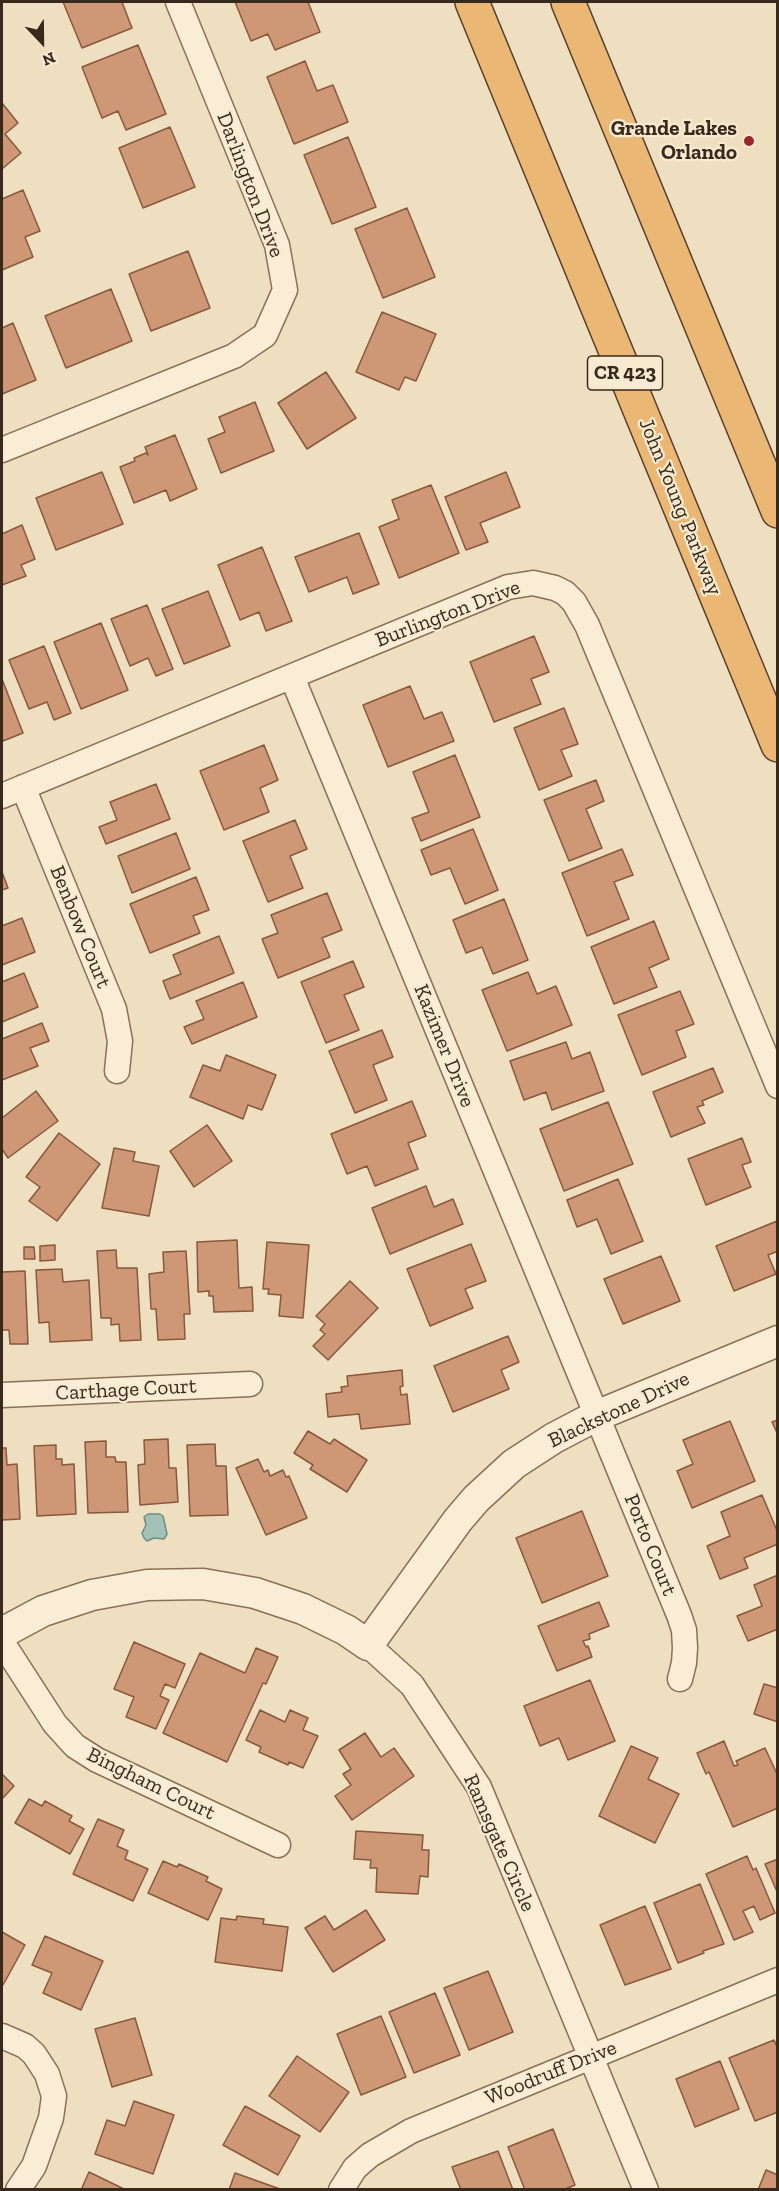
<!DOCTYPE html>
<html>
<head>
<meta charset="utf-8">
<style>
	body { margin:0 }
	#map { position:relative; width:779px; height:2191px; overflow:hidden; background:#efdfc1; font-family:"Zilla Slab",serif }
	canvas { display:block }
	.frame { position:absolute; inset:0; border:3px solid #38291d; pointer-events:none }
	.north { position:absolute; left:12px; top:12px; width:60px; height:60px; -webkit-text-stroke:4px #f6ead1; paint-order:stroke; rotate:158deg; font-size:16px; font-weight:700; line-height:24px; text-align:center; color:#38291d }
	.north::after { content:''; display:block; margin:auto; width:21px; height:27px; background:#38291d; clip-path:polygon(50% 0,100% 100%,50% 72%,0 100%) }
</style>
</head>
<body>
<div id="map">
<canvas width="779" height="2191"></canvas>
<div class="frame"></div>
<div class="north">N</div>
</div>
<script>
const g = document.querySelector('canvas').getContext('2d');
g.lineJoin = 'round';
function fill(path, color) {
  g.fillStyle = color;
  g.fill(path, 'evenodd');
}
function poly(rows) {
  const path = new Path2D();
  for (const r of rows) {
    path.moveTo(r[0], r[1]);
    for (let i = 2; i < r.length; i += 2) path.lineTo(r[i], r[i + 1]);
  }
  return path;
}
function strokePath(path, color, width, dash) {
  g.strokeStyle = color;
  g.lineWidth = width;
  g.lineCap = dash ? 'butt' : 'round';
  g.setLineDash(dash || []);
  g.stroke(path);
}
function label(font, color, halo, rows, align = 'center') {
  g.font = font + ' "Zilla Slab",serif';
  g.lineWidth = 4.5;
  g.setLineDash([]);
  g.textBaseline = 'middle';
  g.strokeStyle = halo;
  g.fillStyle = color;
  for (const [text, x, y, turn = 0] of rows) {
    g.save();
    g.translate(x, y);
    g.rotate((+turn || 0) * Math.PI / 180);
    g.textAlign = isNaN(turn) ? turn : align;
    if (halo) g.strokeText(text, 0, 0);
    g.fillText(text, 0, 0);
    g.restore();
  }
}
const water = poly([
	[148,1514,160,1514,163,1516,167,1534,164,1539,154,1538,147,1541,144,1538,142,1533,146,1525,144,1517,148,1514]
]);
const building = poly([
	[63,2,122,2,132,28,82,48,63,2],
	[235,2,308,2,320,32,275,50,268,34,251,41,235,2],
	[138,45,166,114,126,130,118,111,102,118,82,67,138,45],
	[305,61,317,91,333,85,348,122,294,144,267,77,305,61],
	[2,103,18,123,5,134,21,153,2,169,2,103],
	[170,127,195,187,143,208,119,148,170,127],
	[348,137,376,207,332,224,304,155,348,137],
	[23,190,40,231,25,237,33,257,2,270,2,199,23,190],
	[407,208,435,277,383,298,355,229,407,208],
	[188,251,210,308,151,331,129,274,188,251],
	[111,289,132,341,66,368,45,316,111,289],
	[382,312,436,334,416,381,405,377,399,390,356,372,382,312],
	[13,323,36,380,2,394,2,328,13,323],
	[326,372,356,418,307,449,278,403,326,372],
	[255,402,274,451,221,473,208,439,225,432,219,417,255,402],
	[175,435,197,489,170,501,166,490,134,503,120,467,135,461,134,458,146,453,148,455,145,447,175,435],
	[102,472,123,524,56,550,36,498,102,472],
	[506,472,520,507,480,523,488,542,466,550,445,497,506,472],
	[431,485,459,553,399,578,379,527,399,519,392,500,431,485],
	[22,525,35,559,21,565,26,576,2,585,2,534,22,525],
	[359,533,379,584,353,594,347,577,309,592,295,557,359,533],
	[262,547,292,621,266,631,259,612,240,620,218,565,262,547],
	[208,591,230,646,184,664,162,609,208,591],
	[147,605,173,669,156,676,148,658,130,666,111,619,147,605],
	[101,623,128,690,81,709,54,642,101,623],
	[534,636,549,672,531,679,541,704,494,722,470,662,534,636],
	[44,646,71,713,54,720,47,702,29,709,9,660,44,646],
	[2,679,23,733,3,741,2,736,2,679],
	[410,686,424,719,442,712,454,741,388,767,363,705,410,686],
	[564,708,578,744,561,750,572,776,539,790,514,728,564,708],
	[264,745,278,780,260,788,269,812,224,830,200,771,264,745],
	[455,755,480,817,421,841,412,818,429,812,413,772,455,755],
	[596,780,604,801,586,809,602,848,569,861,544,800,596,780],
	[156,784,170,819,106,844,99,827,117,820,110,802,156,784],
	[295,820,307,849,290,856,303,888,268,902,243,841,295,820],
	[473,829,498,890,465,904,450,868,431,875,421,850,473,829],
	[176,833,190,869,132,893,118,856,176,833],
	[622,849,633,875,614,882,629,919,587,936,562,873,622,849],
	[2,872,8,888,2,890,2,872],
	[196,877,209,910,193,916,200,933,150,953,130,904,196,877],
	[327,893,342,930,322,938,330,957,278,978,262,939,278,933,271,915,327,893],
	[504,899,528,960,493,974,482,947,466,953,453,920,504,899],
	[22,918,35,952,2,965,2,926,22,918],
	[654,921,669,959,649,968,657,987,614,1004,591,947,654,921],
	[219,936,234,973,170,999,163,981,181,974,173,955,219,936],
	[353,961,364,987,344,995,359,1030,326,1043,301,982,353,961],
	[528,972,537,994,556,986,572,1025,507,1051,482,990,528,972],
	[24,973,38,1007,2,1022,2,982,24,973],
	[243,982,257,1017,192,1044,184,1027,204,1019,196,1001,243,982],
	[680,991,694,1024,676,1031,686,1057,642,1075,618,1015,680,991],
	[42,1023,49,1041,30,1048,38,1066,2,1080,2,1039,42,1023],
	[382,1030,393,1057,373,1065,387,1100,355,1113,329,1051,382,1030],
	[566,1042,572,1059,590,1052,604,1091,552,1110,546,1092,524,1100,510,1061,566,1042],
	[226,1055,276,1075,262,1110,248,1105,243,1119,190,1097,203,1065,220,1071,226,1055],
	[713,1068,723,1092,702,1101,704,1105,697,1107,705,1123,671,1137,653,1092,713,1068],
	[36,1091,58,1121,8,1158,2,1149,2,1118,36,1091],
	[412,1101,426,1136,408,1143,418,1169,375,1186,367,1166,347,1174,331,1134,412,1101],
	[608,1102,633,1164,564,1191,540,1129,608,1102],
	[207,1125,232,1161,194,1187,170,1151,207,1125],
	[59,1133,100,1164,57,1221,29,1201,40,1187,26,1177,59,1133],
	[742,1138,751,1162,742,1165,751,1187,706,1205,688,1159,742,1138],
	[114,1148,135,1152,133,1161,159,1166,149,1216,102,1208,114,1148],
	[618,1179,643,1241,611,1254,597,1219,577,1227,567,1200,618,1179],
	[426,1186,434,1207,453,1199,463,1224,390,1254,372,1208,426,1186],
	[777,1221,778,1251,768,1255,776,1274,734,1291,716,1246,777,1221],
	[237,1240,239,1288,252,1287,253,1311,214,1312,213,1296,209,1296,209,1291,198,1292,197,1242,237,1240],
	[267,1242,309,1245,303,1318,279,1316,281,1295,268,1294,269,1289,263,1289,267,1242],
	[471,1244,486,1281,465,1289,473,1308,430,1326,407,1269,471,1244],
	[55,1245,55,1260,40,1261,40,1246,55,1245],
	[24,1247,34,1247,35,1259,24,1259,24,1247],
	[116,1250,117,1268,137,1268,141,1340,120,1341,119,1324,111,1325,111,1318,101,1318,97,1251,116,1250],
	[186,1251,190,1314,184,1314,185,1339,158,1340,156,1309,151,1309,149,1274,164,1272,163,1252,186,1251],
	[661,1256,680,1301,623,1324,604,1279,661,1256],
	[62,1269,63,1282,89,1280,92,1340,50,1342,49,1322,39,1323,36,1270,62,1269],
	[25,1271,28,1344,10,1344,9,1330,2,1330,2,1272,25,1271],
	[350,1281,378,1308,328,1360,313,1346,325,1334,320,1330,325,1324,316,1316,350,1281],
	[508,1336,519,1362,501,1370,509,1389,453,1412,434,1366,508,1336],
	[402,1370,403,1386,400,1387,401,1395,407,1394,410,1424,361,1429,359,1414,328,1417,326,1394,342,1392,341,1387,348,1386,347,1376,402,1370],
	[778,1420,778,1435,772,1422,778,1420],
	[730,1421,755,1481,692,1508,677,1471,693,1464,683,1440,730,1421],
	[308,1431,330,1444,334,1439,367,1460,347,1492,310,1469,313,1465,294,1453,308,1431],
	[168,1439,169,1468,176,1468,178,1502,140,1505,138,1465,145,1464,144,1440,168,1439],
	[106,1441,106,1457,115,1457,116,1462,126,1462,128,1512,88,1513,85,1442,106,1441],
	[215,1444,216,1466,226,1466,228,1515,190,1516,187,1445,215,1444],
	[56,1445,56,1459,62,1459,62,1465,74,1464,76,1514,37,1516,34,1446,56,1445],
	[2,1448,6,1448,7,1465,17,1464,20,1519,2,1520,2,1448],
	[258,1459,264,1472,268,1470,270,1476,283,1470,286,1477,289,1476,307,1518,266,1535,236,1468,258,1459],
	[762,1495,778,1533,778,1544,744,1558,748,1568,720,1579,707,1546,730,1536,721,1512,762,1495],
	[582,1511,608,1576,542,1603,516,1538,582,1511],
	[778,1575,778,1629,748,1641,737,1616,762,1606,754,1585,778,1575],
	[599,1602,609,1626,589,1634,590,1639,583,1641,586,1647,588,1646,592,1657,557,1671,538,1626,599,1602],
	[134,1642,185,1664,175,1688,165,1684,160,1696,169,1700,156,1729,126,1717,134,1697,114,1689,134,1642],
	[256,1648,278,1657,266,1684,263,1683,227,1762,163,1733,200,1653,245,1673,256,1648],
	[590,1680,615,1741,568,1760,559,1738,540,1746,524,1706,590,1680],
	[764,1684,778,1688,778,1722,754,1714,764,1684],
	[260,1710,285,1722,290,1710,308,1718,303,1730,318,1736,303,1768,289,1762,288,1765,259,1752,261,1747,246,1740,260,1710],
	[365,1733,381,1757,394,1748,414,1776,352,1820,335,1796,351,1785,343,1774,351,1769,339,1750,365,1733],
	[724,1741,734,1766,738,1765,736,1761,765,1748,778,1776,778,1808,733,1827,709,1772,706,1774,697,1753,724,1741],
	[631,1746,658,1758,648,1779,679,1794,655,1843,599,1816,631,1746],
	[2,1774,14,1786,2,1799,2,1774],
	[29,1799,42,1806,45,1801,72,1816,69,1821,84,1829,70,1854,15,1823,29,1799],
	[98,1819,124,1830,117,1846,128,1851,125,1859,148,1869,133,1901,73,1874,98,1819],
	[356,1831,423,1835,422,1850,429,1850,428,1877,420,1876,418,1894,376,1892,377,1868,370,1868,371,1860,354,1859,356,1831],
	[747,1856,753,1870,756,1868,775,1913,760,1920,754,1906,743,1911,753,1932,734,1940,706,1874,747,1856],
	[778,1859,778,1894,765,1864,778,1859],
	[163,1861,177,1867,179,1864,208,1877,206,1881,222,1889,208,1920,148,1893,163,1861],
	[700,1884,724,1944,703,1951,704,1953,678,1963,654,1903,700,1884],
	[645,1906,671,1969,625,1985,600,1925,645,1906],
	[366,1910,385,1940,333,1972,305,1928,325,1916,334,1930,366,1910],
	[237,1916,264,1919,263,1924,288,1927,282,1971,215,1962,221,1918,236,1920,237,1916],
	[2,1932,25,1945,3,1985,2,1984,2,1932],
	[45,1936,103,1961,81,2010,43,1993,52,1973,32,1965,45,1936],
	[488,1971,513,2032,469,2050,444,1988,488,1971],
	[435,1993,460,2055,414,2073,389,2012,435,1993],
	[381,2016,406,2077,361,2095,337,2034,381,2016],
	[135,2018,152,2075,112,2087,95,2029,135,2018],
	[774,2040,778,2049,778,2112,755,2121,729,2058,774,2040],
	[297,2056,349,2092,320,2132,269,2096,297,2056],
	[720,2061,739,2109,695,2127,676,2079,720,2061],
	[134,2101,174,2115,153,2174,95,2154,107,2120,125,2126,134,2101],
	[245,2106,300,2136,278,2175,223,2145,245,2106],
	[553,2129,575,2185,563,2190,525,2190,508,2147,553,2129],
	[498,2151,513,2190,461,2190,452,2167,498,2151],
	[766,2170,778,2175,778,2190,758,2190,766,2170],
	[89,2172,126,2190,81,2190,89,2172],
	[235,2173,280,2189,229,2190,235,2173]
]);
const minor = poly([
	[2,450,234,356,265,335,285,290,277,245,178,2],
	[292,677,679,1615,684,1630,685,1648,684,1663,680,1679],
	[23,787,114,1009,120,1041,117,1071],
	[2,796,508,587,533,583,555,588,565,593,574,602,587,625,778,1086],
	[2,1395,250,1384],
	[2,1642,55,1724,75,1746,97,1760,278,1845],
	[368,1645,412,1685,479,1787,646,2190],
	[2,2036,25,2046,34,2054,47,2074,54,2096,51,2118,34,2166,18,2190],
	[341,2190,355,2168,370,2155,411,2131,778,1980]
]);
const tertiary = poly([
	[2,1633,43,1611,92,1595,147,1585,203,1584,255,1593,303,1609,346,1630,368,1645,458,1520,476,1499,514,1464,554,1438,596,1416,778,1341]
]);
const trunk = poly([
	[472,2,778,745],
	[568,2,778,511]
]);
const markers = [
	[749,141,6,"#9a262c"]
];
const shields = [
	[625,373,75]
];
const shieldNames = [
	["CR 423",625,373]
];
const poiNames = [
	["Grande Lakes",737,129],
	["Orlando",737,153]
];
const streetNames = [
	["Darlington Drive",250,185,69],
	["John Young Parkway",680,507,68],
	["Burlington Drive",448,614,-21],
	["Benbow Court",80,927,68],
	["Kazimer Drive",444,1046,68],
	["Carthage Court",126,1390,-3],
	["Blackstone Drive",619,1410,-25],
	["Porto Court",650,1545,68],
	["Bingham Court",151,1784,26],
	["Ramsgate Circle",499,1843,66],
	["Woodruff Drive",551,2073,-22]
];
fill(water, '#a4c1b7');
strokePath(water, '#6b9085', 1.5);
fill(building, '#ce9776');
strokePath(building, '#89583d', 1.5);
strokePath(minor, '#897058', 27);
strokePath(tertiary, '#897058', 33);
strokePath(trunk, '#573e2d', 36);
strokePath(minor, '#faedd5', 24);
strokePath(tertiary, '#faedd5', 30);
strokePath(trunk, '#eab774', 33);
for (const [x, y, r, color] of markers) {
  const dot = new Path2D();
  dot.arc(x, y, r, 0, 2 * Math.PI);
  g.fillStyle = color;
  g.fill(dot);
  strokePath(dot, '#f6ead1', 2);
}
for (const [x, y, w] of shields) {
  const box = new Path2D();
  box.roundRect(x - w / 2, y - 17, w, 34, 4.5);
  g.fillStyle = '#f6ead1';
  g.fill(box);
  strokePath(box, '#38291d', 1.5);
}
label('bold 20px', '#38291d', null, shieldNames);
label('bold 21px', '#38291d', '#f6ead1', poiNames, 'right');
label('21px', '#38291d', '#f6ead1', streetNames);
</script>
</body>
</html>
